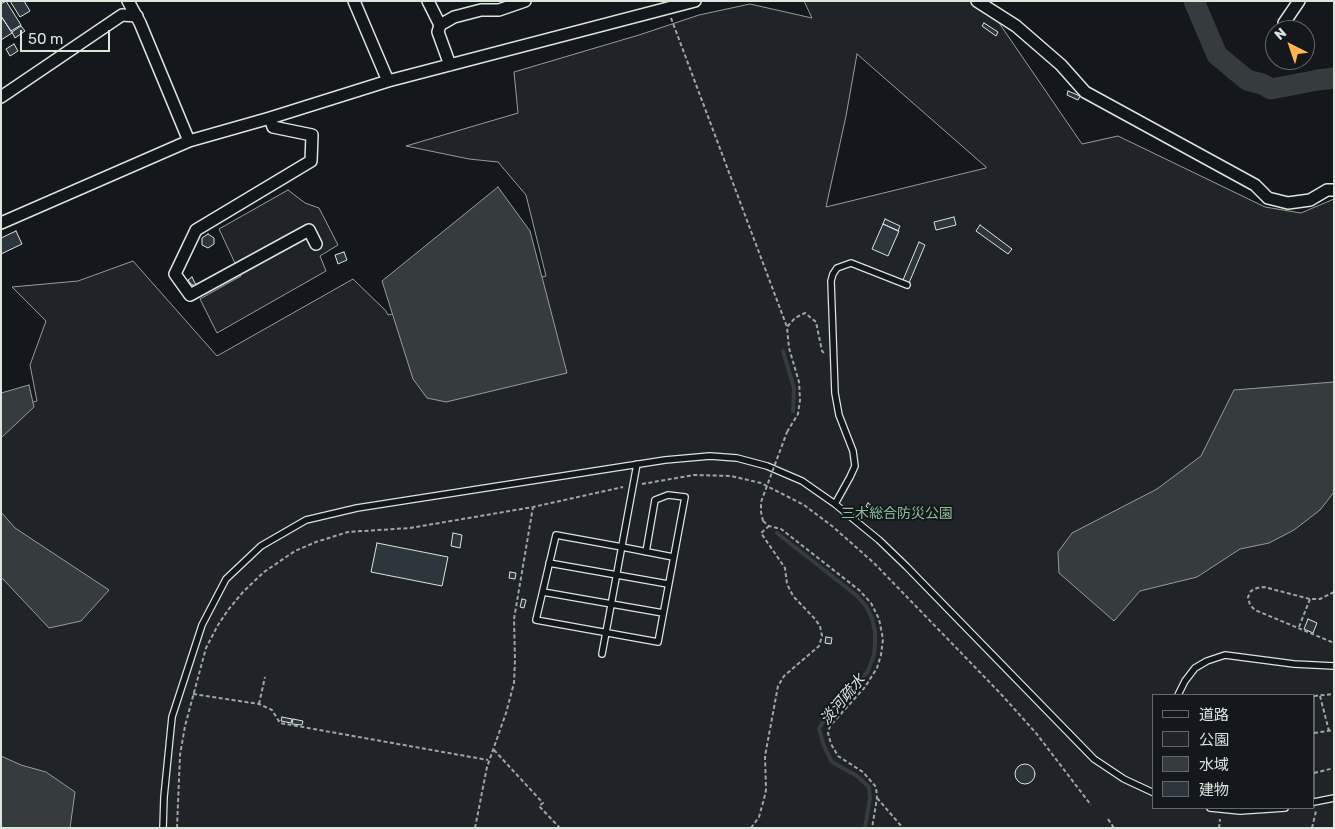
<!DOCTYPE html>
<html>
<head>
<meta charset="utf-8">
<style>
	body { margin:0 }
	#map { position:relative; width:1335px; height:829px; overflow:hidden; background:#14181c; font-family:Rubik,"Noto Sans JP",sans-serif }
	canvas { display:block }
	.frame { position:absolute; inset:0; border:2px solid #d8e6dc; pointer-events:none }
	.legend { position:absolute; left:1152px; top:694px; width:162px; height:115px; box-sizing:border-box; background:#14181c; border:1px solid #626a69; margin:0; padding:6px 9px; list-style:none; font-size:15px; color:#d8e6dc }
	.legend li { display:flex; align-items:center; gap:10px; height:25px }
	.legend b { width:25px; border:1px solid #626a69 }
	.north { position:absolute; left:1265px; top:20px; width:50px; height:50px; box-sizing:border-box; background:#14181c; border:1px solid #626a69; border-radius:50%; rotate:319deg; font-size:14px; font-weight:700; line-height:20px; text-align:center; color:#d8e6dc }
	.north::after { content:''; display:block; margin:auto; width:18px; height:22px; background:#ffb74d; clip-path:polygon(50% 0,100% 100%,50% 72%,0 100%) }
	.scale { position:absolute; left:20px; top:30px; width:90px; height:22px; box-sizing:border-box; border:2px solid #d8e6dc; border-top:0; padding-left:6px; font-size:15px; line-height:18px; white-space:nowrap; color:#d8e6dc; -webkit-text-stroke:4px #14181c; paint-order:stroke }
</style>
</head>
<body>
<div id="map">
<canvas width="1335" height="829"></canvas>
<div class="frame"></div>
<ul class="legend">
<li><b style="height:6px;background:#14181c"></b>道路</li>
<li><b style="height:14px;background:#202428"></b>公園</li>
<li><b style="height:14px;background:#363b3e"></b>水域</li>
<li><b style="height:14px;background:#2c363c"></b>建物</li>
</ul>
<div class="north">N</div>
<div class="scale">50 m</div>
</div>
<script>
const g = document.querySelector('canvas').getContext('2d');
g.lineJoin = 'round';
function fill(path, color) {
  g.fillStyle = color;
  g.fill(path, 'evenodd');
}
function poly(rows) {
  const path = new Path2D();
  for (const r of rows) {
    if (r.length === 3) {
      path.moveTo(r[0] + r[2], r[1]);
      path.arc(r[0], r[1], r[2], 0, 2 * Math.PI);
      continue;
    }
    path.moveTo(r[0], r[1]);
    for (let i = 2; i < r.length; i += 2) path.lineTo(r[i], r[i + 1]);
  }
  return path;
}
function strokePath(path, color, width, dash) {
  g.strokeStyle = color;
  g.lineWidth = width;
  g.lineCap = dash ? 'butt' : 'round';
  g.setLineDash(dash || []);
  g.stroke(path);
}
function label(font, color, halo, rows, align = 'center') {
  g.font = font + ' Rubik,"Noto Sans JP",sans-serif';
  g.lineWidth = 4;
  g.setLineDash([]);
  g.textBaseline = 'middle';
  g.strokeStyle = halo;
  g.fillStyle = color;
  for (const [text, x, y, turn = 0] of rows) {
    g.save();
    g.translate(x, y);
    g.rotate((+turn || 0) * Math.PI / 180);
    g.textAlign = isNaN(turn) ? turn : align;
    if (halo) g.strokeText(text, 0, 0);
    g.fillText(text, 0, 0);
    g.restore();
  }
}
const green = poly([
	[804,1,984,1,1082,144,1118,136,1265,207,1301,213,1334,199,1334,828,1,828,1,410,37,401,30,365,46,321,12,287,78,281,133,261,217,356,353,279,386,311,388,315,546,276,526,195,498,162,469,159,406,146,518,113,514,72,639,35,699,15,750,4,812,18,804,1],
	[857,54,986,167,986,168,826,207,846,116,857,54],
	[1154,695,1314,695,1314,808,1154,808,1154,695],
	[288,190,305,203,319,208,338,245,320,256,326,271,217,333,200,299,241,276,219,229,288,190]
]);
const water = poly([
	[498,187,530,231,567,373,446,402,427,398,413,379,382,281,498,187],
	[1334,382,1334,492,1320,510,1294,530,1269,543,1240,549,1197,577,1140,591,1114,621,1059,573,1058,552,1072,533,1157,489,1201,456,1234,390,1334,382],
	[29,385,34,407,1,438,1,393,29,385],
	[1,512,15,528,109,590,81,621,49,628,1,577,1,512],
	[1,756,21,765,46,772,75,792,70,828,1,828,1,756]
]);
const stream = poly([
	[783,351,794,388,793,411],
	[777,533,856,595,866,606,872,618,875,632,875,644,874,655,868,671,843,704,822,723,819,729,824,746,832,762,857,776,869,787,870,798,865,828]
]);
const river = poly([
	[1194,1,1217,55,1247,80,1262,84,1271,89,1318,80,1334,78]
]);
const building = poly([
	[6,1,21,25,11,31,1,16,1,4,6,1],
	[10,1,24,1,30,11,20,17,10,1],
	[1,16,12,33,1,40,1,16],
	[984,23,998,32,996,36,982,26,984,23],
	[21,26,25,31,15,38,12,32,21,26],
	[14,44,18,51,10,56,6,49,14,44],
	[1068,91,1080,96,1078,100,1067,95,1068,91],
	[954,217,956,225,936,230,934,222,954,217],
	[885,219,900,226,898,231,883,224,885,219],
	[883,224,899,231,888,256,872,249,883,224],
	[980,225,1012,249,1008,254,976,231,980,225],
	[16,231,22,244,1,254,1,238,16,231],
	[208,234,214,238,214,244,208,248,202,245,202,238,208,234],
	[919,242,925,245,909,283,903,280,919,242],
	[344,252,347,260,338,264,335,255,344,252],
	[192,277,196,285,195,286,191,284,188,280,192,277],
	[868,503,873,507,870,510,866,506,868,503],
	[453,533,462,535,460,548,451,546,453,533],
	[377,543,448,557,442,586,371,572,377,543],
	[510,572,516,573,515,579,509,578,510,572],
	[522,599,526,600,524,608,520,607,522,599],
	[1308,619,1317,623,1313,633,1304,629,1308,619],
	[826,637,832,638,831,644,825,643,826,637],
	[282,717,292,719,291,723,281,721,282,717],
	[293,719,303,721,302,725,292,724,293,719],
	[1025,774,10]
]);
const path = poly([
	[671,18,787,327],
	[787,432,798,414,800,400,799,382,789,348,787,327,795,318,805,313,816,322,822,351,824,353],
	[642,484,694,475,731,476,761,483,804,505,832,526,874,563,1000,693,1036,733,1091,805],
	[763,521,769,526,781,529,859,590,871,603,879,619,883,639,881,655,877,668,865,687,830,726,828,733,831,744,838,756,863,772,876,787,877,798,872,828],
	[1334,592,1320,599,1310,599,1264,587,1257,588,1251,591,1248,597,1250,605,1255,610,1334,643],
	[1299,627,1310,599],
	[193,694,259,704,272,710,280,723,488,760],
	[1314,696,1334,694],
	[1320,696,1329,731],
	[259,704,265,677],
	[1314,733,1334,730],
	[494,750,543,803,539,806,560,828],
	[1314,773,1334,768],
	[877,798,903,828],
	[1108,819,1114,828],
	[177,828,180,755,185,726,206,648,218,625,228,610,243,592,264,572,295,551,316,542,348,532,410,528,533,507,623,487],
	[475,828,487,767,506,713,514,683,515,660,514,619,533,507],
	[751,828,759,817,764,799,766,790,765,756,778,686,784,676,819,646,822,636,820,626,815,619,793,596,787,584,785,568,761,533,769,526],
	[1219,828,1220,819],
	[1312,828,1316,811]
]);
const lane = poly([
	[835,504,850,477,855,466,853,451,839,415,835,393,831,281,833,274,837,268,851,263,907,285],
	[646,552,655,500,668,495,685,497,658,642,536,620,556,535,622,547,673,557],
	[549,563,668,584],
	[543,592,663,613],
	[602,654,637,464],
	[1178,695,1185,681,1195,668,1207,661,1225,655,1294,664,1334,666],
	[1314,802,1334,798],
	[1210,808,1240,811,1285,808],
	[163,828,164,797,172,717,202,625,226,579,261,546,306,520,357,508,665,460,710,456,737,458,767,466,802,481,835,504,879,540,906,566,1094,759,1124,779,1154,793]
]);
const street = poly([
	[128,1,140,23,189,141],
	[354,1,388,81],
	[428,1,440,25],
	[977,1,1016,26,1061,65,1085,92,1255,185,1268,198,1288,203,1310,200,1327,190,1334,190],
	[1284,23,1299,1],
	[450,65,438,32,440,25,454,17,481,10,499,10,525,1],
	[1,97,122,15,137,16],
	[270,118,273,127,312,135,311,161,196,230,175,274,190,295,309,230,316,244],
	[1,223,189,141,270,118,388,81,695,1]
]);
const pathBridge = poly([
	[763,521,761,512,761,502,787,432]
]);
const parkNames = [
	["三木総合防災公園",897,514]
];
const waterNames = [
	["淡河疏水",843,700,-50]
];
fill(green, '#202428');
strokePath(green, '#939e99', 1);
fill(water, '#363b3e');
strokePath(water, '#939e99', 1);
strokePath(stream, '#363b3e', 4);
strokePath(river, '#363b3e', 21);
fill(building, '#2c363c');
strokePath(building, '#d8e6dc', 1);
strokePath(lane, '#d8e6dc', 8);
strokePath(street, '#d8e6dc', 14);
strokePath(path, '#9da8a2', 2, [4, 2.5]);
strokePath(lane, '#14181c', 5.5);
strokePath(street, '#14181c', 11);
strokePath(pathBridge, '#9da8a2', 2, [4, 2.5]);
label('14px', '#8ac095', '#14181c', parkNames);
label('italic 15px', '#d8e6dc', '#14181c', waterNames);
</script>
</body>
</html>
